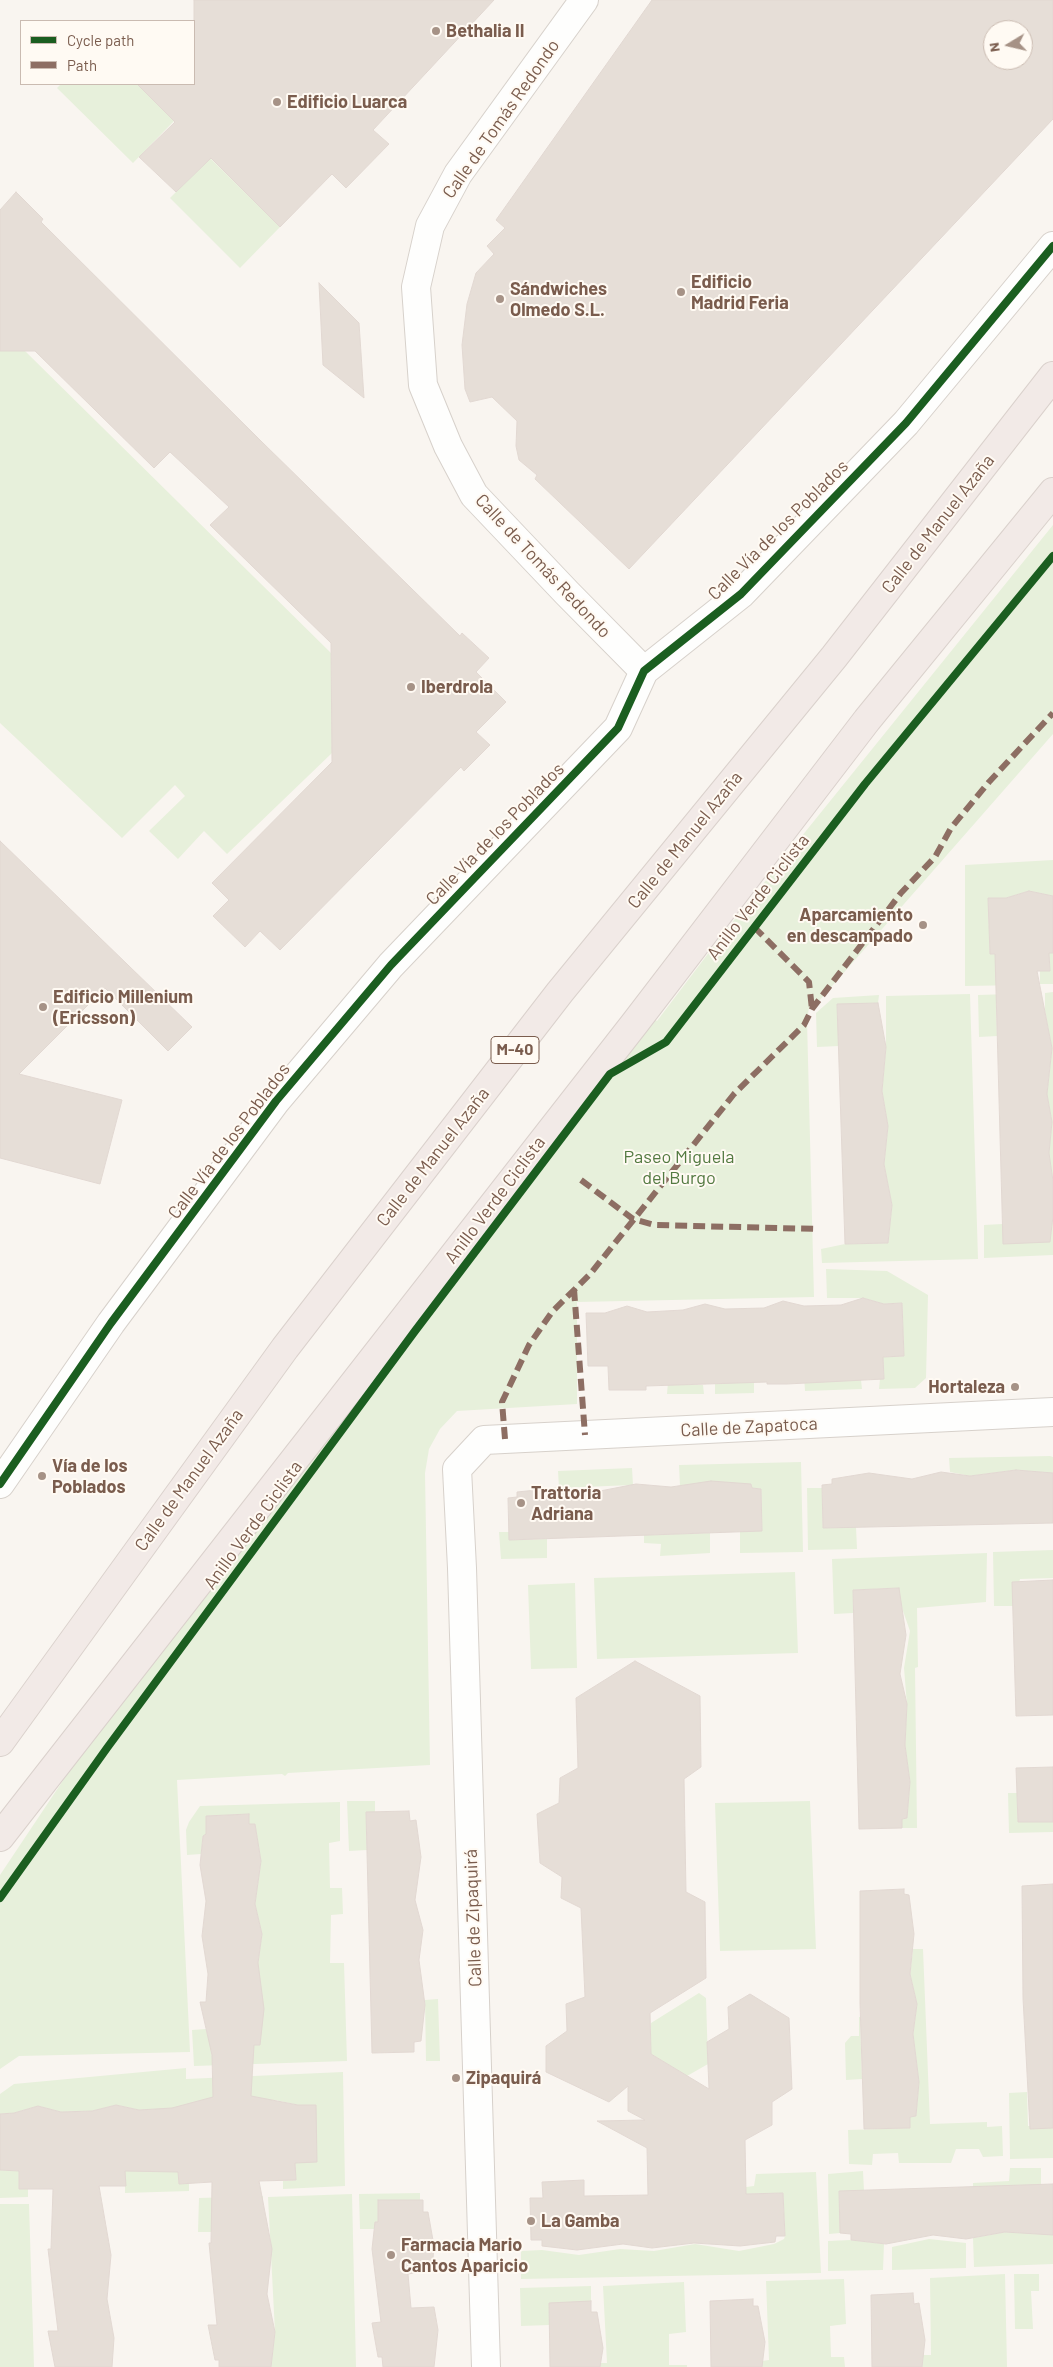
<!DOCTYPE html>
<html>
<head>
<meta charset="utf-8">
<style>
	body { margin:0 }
	#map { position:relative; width:1053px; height:2367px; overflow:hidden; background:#f9f5f0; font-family:Barlow,sans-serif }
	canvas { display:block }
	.legend { position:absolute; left:20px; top:20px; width:175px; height:65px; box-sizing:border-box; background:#fffaf3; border:1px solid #cabbb1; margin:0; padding:6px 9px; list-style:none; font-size:15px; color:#7a5c4d }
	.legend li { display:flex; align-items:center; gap:10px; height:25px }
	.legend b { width:25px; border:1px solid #cabbb1 }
	.north { position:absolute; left:983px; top:20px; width:50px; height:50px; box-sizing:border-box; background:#fffaf3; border:1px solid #cabbb1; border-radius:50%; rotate:261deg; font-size:14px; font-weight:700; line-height:20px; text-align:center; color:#7a5c4d }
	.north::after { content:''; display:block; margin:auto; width:18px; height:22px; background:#a69286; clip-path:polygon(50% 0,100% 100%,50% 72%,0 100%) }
</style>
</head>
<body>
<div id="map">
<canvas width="1053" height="2367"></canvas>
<ul class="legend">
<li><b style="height:6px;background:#1b5e20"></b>Cycle path</li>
<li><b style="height:6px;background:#8d6e63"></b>Path</li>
</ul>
<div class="north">N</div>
</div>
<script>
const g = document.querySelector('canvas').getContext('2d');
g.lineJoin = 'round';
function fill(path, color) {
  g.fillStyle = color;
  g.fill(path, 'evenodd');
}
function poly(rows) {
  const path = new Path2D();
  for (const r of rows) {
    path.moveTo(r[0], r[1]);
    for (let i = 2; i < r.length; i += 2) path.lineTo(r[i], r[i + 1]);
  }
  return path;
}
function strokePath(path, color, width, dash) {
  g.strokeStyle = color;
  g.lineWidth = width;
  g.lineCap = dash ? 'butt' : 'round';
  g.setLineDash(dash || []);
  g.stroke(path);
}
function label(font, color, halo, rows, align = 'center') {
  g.font = font + ' Barlow,sans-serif';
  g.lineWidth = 4;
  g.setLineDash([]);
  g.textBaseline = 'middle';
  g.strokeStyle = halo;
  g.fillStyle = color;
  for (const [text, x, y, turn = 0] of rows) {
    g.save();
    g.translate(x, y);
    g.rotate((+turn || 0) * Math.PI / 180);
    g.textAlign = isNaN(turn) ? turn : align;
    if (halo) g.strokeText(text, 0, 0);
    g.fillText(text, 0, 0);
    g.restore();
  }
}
const green = poly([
	[61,84,137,84,174,121,133,163,57,88],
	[210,158,280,227,240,268,170,198],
	[0,351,25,351,331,653,332,753,227,854,204,831,178,859,149,831,185,796,175,785,122,838,0,723],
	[1053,525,1053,734,812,1009,809,1008,807,1020,814,1297,577,1302,577,1404,457,1411,440,1429,429,1449,425,1473,430,1765,288,1773,285,1776,282,1774,177,1780,190,2052,19,2056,0,2069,0,1875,106,1716,637,1006,657,1021,726,930],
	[1053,860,1053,896,1029,891,1006,898,988,899,990,954,1012,955,1024,985,965,986,965,865],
	[1049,953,1053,953,1053,984,1040,984,1040,971,1050,971],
	[1053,992,1053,1181,1049,1153,1052,1121,1047,1094,1052,1048,1045,1011,1045,993],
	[1040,993,1040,1002,996,1004,997,1036,979,1037,978,995],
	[970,994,978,1259,822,1263,821,1249,845,1244,888,1243,892,1205,884,1164,888,1126,882,1091,886,1047,886,996],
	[879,995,878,1003,837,1005,839,1046,817,1047,816,1013,833,998],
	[1053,1216,1053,1255,984,1258,984,1225,1002,1224,1051,1233],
	[826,1269,887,1271,928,1295,926,1378,915,1388,879,1389,880,1379,884,1379,883,1357,904,1356,902,1303,884,1304,863,1298,827,1298],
	[803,1359,861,1380,862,1389,805,1391],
	[754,1360,754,1393,715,1394,715,1384,726,1383,726,1361],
	[688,1362,689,1385,703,1385,704,1394,667,1394,668,1382],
	[1050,1456,1053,1457,1053,1473,1016,1470,970,1476,950,1472,949,1458],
	[801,1462,803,1552,740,1553,740,1531,762,1530,761,1489,752,1488,751,1484,680,1486,679,1465],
	[632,1468,633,1485,559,1488,558,1471],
	[807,1488,822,1488,823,1528,856,1527,857,1549,808,1550],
	[499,1532,509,1532,509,1540,547,1539,547,1558,501,1559],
	[710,1533,710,1553,660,1556,661,1544,644,1543,644,1535],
	[1053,1550,1053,1578,1020,1579,1013,1606,994,1606,993,1552],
	[987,1553,986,1602,917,1608,918,1667,915,1668,917,1828,902,1828,902,1819,907,1818,910,1782,905,1745,907,1705,904,1668,910,1631,895,1588,853,1590,853,1613,834,1614,832,1559],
	[795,1572,798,1653,597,1659,594,1578],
	[575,1583,577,1668,531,1669,528,1585],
	[1008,1793,1017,1793,1018,1822,1053,1822,1053,1832,1009,1833],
	[347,1801,375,1801,375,1812,366,1812,367,1850,349,1851],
	[810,1801,816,1949,720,1951,715,1803],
	[340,1802,340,1841,329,1843,330,1888,342,1888,343,1914,331,1915,330,1963,344,1963,347,2061,194,2066,192,2030,206,2029,208,2037,211,2038,212,2056,258,1963,262,1934,255,1904,261,1861,255,1824,249,1824,249,1814,206,1816,206,1835,203,1836,201,1854,187,1855,186,1830,189,1822,200,1806],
	[913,1949,923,1949,930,2124,987,2122,987,2127,1002,2126,1003,2156,983,2157,979,2149,956,2149,951,2163,899,2163,898,2153,873,2154,872,2165,849,2164,848,2130,910,2128,910,2117,916,2116,919,2082,913,2034,917,2004,910,1974],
	[699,1993,706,1998,708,2064,687,2076,651,2054,651,2023],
	[438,1999,440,2061,426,2061,425,2000],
	[859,2017,860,2017,862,2079,846,2080,845,2043,851,2036,859,2036],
	[186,2068,186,2079,343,2072,345,2186,283,2189,283,2181,296,2180,295,2163,316,2105,298,2105,275,2100,251,2107,139,2110,116,2105,92,2111,61,2112,38,2106,14,2113,0,2114,0,2094,14,2084],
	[1027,2092,1028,2126,1053,2126,1053,2158,1010,2159,1009,2093],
	[178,2165,179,2184,189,2184,189,2191,125,2193,125,2171],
	[1010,2168,1041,2168,1041,2185,973,2187,973,2183,1009,2181],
	[0,2170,19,2171,19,2189,28,2189,28,2197,0,2198],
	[863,2171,864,2191,839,2191,840,2233,829,2234,828,2174],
	[816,2172,821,2273,521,2279,521,2251,542,2250,579,2255,620,2249,654,2251,695,2244,739,2251,774,2244,784,2239,785,2236,783,2193,746,2194,746,2187,754,2186,756,2174],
	[420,2193,420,2200,374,2229,360,2229,359,2194],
	[352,2194,356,2367,271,2367,275,2332,268,2197],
	[263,2196,263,2207,211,2232,198,2232,199,2198],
	[0,2204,29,2204,34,2367,0,2367],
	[1005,2232,1053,2234,1053,2264,974,2267,973,2238],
	[929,2239,966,2243,966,2268,892,2270,892,2247],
	[851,2240,884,2244,883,2270,828,2271,828,2241],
	[1005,2274,1007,2367,922,2367,923,2355,931,2355,930,2278],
	[1014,2274,1039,2274,1039,2291,1031,2291,1033,2329,1015,2329],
	[844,2279,846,2324,830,2326,831,2357,844,2357,845,2367,761,2367,762,2361,769,2360,766,2281],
	[684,2282,686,2332,669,2334,669,2365,687,2365,687,2367,600,2367,601,2363,607,2363,603,2286],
	[591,2286,591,2301,549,2325,521,2326,520,2288]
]);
const building = poly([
	[194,0,494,0,373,130,389,144,346,188,332,174,280,227,211,158,176,192,139,157,175,122,137,84,194,84,194,0],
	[652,0,1053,0,1053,119,629,569,535,479,537,475,519,460,516,446,517,421,492,397,470,402,465,389,462,345,467,304,476,273,494,254,487,246,505,228,496,220,652,0],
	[993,30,1023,30,1023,60,993,60,993,30],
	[16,192,43,219,41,222,261,441,460,636,462,633,489,658,476,672,506,702,476,732,490,745,464,771,461,767,280,950,260,931,245,947,213,916,229,900,212,883,332,762,331,643,210,525,229,507,170,452,154,468,35,351,0,351,0,210,16,192],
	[319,283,359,323,364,398,323,365,319,283],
	[0,841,192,1027,168,1051,105,988,19,1074,122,1100,100,1184,0,1158,0,841],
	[1029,891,1053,896,1053,953,1049,953,1050,971,1037,971,1052,1048,1047,1094,1052,1122,1049,1153,1053,1181,1053,1216,1050,1242,1003,1244,995,954,990,954,988,898,1006,898,1029,891],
	[878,1003,886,1047,882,1091,888,1126,884,1164,892,1205,888,1243,845,1244,837,1004,878,1003],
	[863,1298,884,1304,902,1303,904,1356,883,1357,884,1379,787,1384,767,1384,767,1382,646,1386,646,1390,609,1390,608,1366,588,1366,586,1313,605,1313,627,1306,647,1312,683,1310,705,1304,725,1309,764,1308,783,1301,804,1306,841,1305,863,1298],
	[1016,1470,1053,1473,1053,1523,823,1528,822,1485,832,1484,832,1479,869,1473,912,1479,941,1472,970,1476,1016,1470],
	[711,1481,751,1484,752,1488,761,1489,762,1531,509,1540,508,1498,517,1497,517,1492,556,1488,600,1491,636,1484,671,1487,711,1481],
	[1053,1580,1053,1715,1016,1716,1012,1582,1053,1580],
	[899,1588,906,1635,900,1674,907,1704,905,1745,910,1782,907,1818,902,1819,902,1828,859,1829,853,1590,899,1588],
	[635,1661,700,1696,701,1767,684,1779,686,1892,705,1902,706,1978,650,2013,651,2054,709,2089,707,2042,729,2029,728,2007,750,1994,789,2018,792,2089,772,2102,772,2125,745,2140,746,2194,783,2193,785,2236,776,2236,775,2242,740,2246,694,2243,652,2248,623,2244,577,2250,542,2246,542,2240,531,2240,530,2198,543,2198,542,2182,584,2180,584,2196,648,2195,647,2148,597,2121,645,2120,628,2111,628,2086,609,2102,546,2072,546,2046,567,2031,566,2004,585,1997,581,1908,561,1898,562,1877,540,1863,537,1814,559,1803,560,1778,578,1768,576,1698,635,1661],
	[1053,1767,1053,1822,1018,1822,1016,1768,1053,1767],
	[409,1811,410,1821,416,1820,421,1857,415,1900,423,1930,419,1960,425,2005,421,2041,414,2042,414,2052,372,2053,366,1812,409,1811],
	[249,1814,249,1824,255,1824,261,1861,255,1904,262,1934,258,1963,264,2009,260,2045,254,2045,251,2096,298,2105,316,2105,317,2162,295,2163,296,2180,259,2181,272,2249,267,2294,275,2332,271,2367,219,2367,219,2360,215,2360,208,2325,217,2325,209,2243,211,2243,212,2182,179,2184,178,2172,125,2171,126,2186,99,2186,111,2255,107,2299,114,2338,112,2367,55,2367,48,2331,58,2331,48,2249,51,2249,53,2189,19,2189,19,2171,0,2170,0,2114,14,2113,38,2106,61,2112,92,2111,116,2105,139,2110,172,2108,213,2097,212,2055,200,2002,206,2002,208,1974,202,1936,206,1901,200,1865,203,1836,206,1834,206,1816,249,1814],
	[1053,1884,1053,2128,1030,2129,1023,1998,1022,1886,1053,1884],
	[904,1889,904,1894,909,1895,914,1934,910,1974,917,2004,913,2034,919,2082,916,2116,910,2117,910,2128,864,2129,860,2003,860,1891,904,1889],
	[1053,2184,1053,2235,1005,2232,966,2239,933,2235,886,2244,851,2240,851,2234,840,2233,839,2191,1053,2184],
	[378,2200,423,2200,423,2212,428,2212,434,2246,432,2270,408,2274,411,2308,434,2307,438,2330,434,2367,383,2367,382,2357,378,2357,372,2323,381,2322,372,2249,375,2222,378,2222,378,2200],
	[913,2293,914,2304,919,2303,925,2340,922,2367,872,2367,871,2295,913,2293],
	[753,2299,753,2306,758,2306,765,2342,762,2367,711,2367,710,2301,753,2299],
	[591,2301,591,2312,597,2312,603,2348,600,2367,550,2367,549,2303,591,2301]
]);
const minor = poly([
	[584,0,458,174,430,226,416,287,423,385,448,446,474,495,567,593,644,671],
	[0,1484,111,1323,276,1101,391,965,618,728,644,671,741,594,906,423,1053,246],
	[486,2367,462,1568,457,1469,484,1440,1053,1412]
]);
const highway = poly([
	[0,1742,285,1348,560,992,834,657,1053,376],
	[0,1837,635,1023,867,720,1053,492]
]);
const quiet = poly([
	[754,927,809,982,812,1009],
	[581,1180,633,1219,654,1225,819,1229],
	[574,1289,585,1435],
	[505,1439,502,1402,529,1345,552,1312,591,1273,734,1094,804,1025,812,1009,901,893,935,857,951,828,989,782,1053,713]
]);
const cycleway = poly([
	[0,1484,111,1323,276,1101,391,965,618,728,644,671,741,594,906,423,1053,246],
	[0,1898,107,1748,415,1331,610,1074,666,1042,865,784,1053,556]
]);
const markers = [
	[436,31,5,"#a69286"],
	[277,102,5,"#a69286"],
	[681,292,5,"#a69286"],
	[500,299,5,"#a69286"],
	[411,687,5,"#a69286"],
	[923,925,5,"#a69286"],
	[43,1007,5,"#a69286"],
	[1015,1387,5,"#a69286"],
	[42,1476,5,"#a69286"],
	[521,1503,5,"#a69286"],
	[456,2078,5,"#a69286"],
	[531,2221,5,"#a69286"],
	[391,2255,5,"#a69286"]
];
const shields = [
	[515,1050,48]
];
const shieldNames = [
	["M-40",515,1050]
];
const poiNames = [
	["Bethalia II",446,31],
	["Edificio Luarca",287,102],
	["Edificio",691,282],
	["Madrid Feria",691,303],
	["Sándwiches",510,289],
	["Olmedo S.L.",510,310],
	["Iberdrola",421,687],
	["Aparcamiento",913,915,"right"],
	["en descampado",913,936,"right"],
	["Edificio Millenium",53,997],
	["(Ericsson)",53,1018],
	["Hortaleza",1005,1387,"right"],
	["Vía de los",52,1466],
	["Poblados",52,1487],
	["Trattoria",531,1493],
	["Adriana",531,1514],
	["Zipaquirá",466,2078],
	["La Gamba",541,2221],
	["Farmacia Mario",401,2245],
	["Cantos Aparicio",401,2266]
];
const streetNames = [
	["Calle de Tomás Redondo",501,119,-55],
	["Calle de Manuel Azaña",938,524,-52],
	["Calle Vía de los Poblados",778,530,-45],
	["Calle de Tomás Redondo",543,566,47],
	["Calle Vía de los Poblados",495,834,-46],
	["Calle de Manuel Azaña",685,840,-51],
	["Anillo Verde Ciclista",758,897,-52],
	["Calle Vía de los Poblados",229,1141,-53],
	["Calle de Manuel Azaña",433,1157,-52],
	["Anillo Verde Ciclista",495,1200,-53],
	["Calle de Zapatoca",749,1427,-3],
	["Calle de Manuel Azaña",189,1480,-54],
	["Anillo Verde Ciclista",253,1525,-54],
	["Calle de Zipaquirá",473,1918,-92]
];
const parkNames = [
	["Paseo Miguela",679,1157],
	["del Burgo",679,1178]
];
fill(green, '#e7f0db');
fill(building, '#e6ded7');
strokePath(building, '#e2d8d2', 1);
strokePath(minor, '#d7d1cb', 30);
strokePath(highway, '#dad1cc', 30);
strokePath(minor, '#fefefd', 28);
strokePath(highway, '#f2eae7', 28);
strokePath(quiet, '#8d6e63', 6, [12, 6]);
strokePath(cycleway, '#1b5e20', 8);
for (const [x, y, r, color] of markers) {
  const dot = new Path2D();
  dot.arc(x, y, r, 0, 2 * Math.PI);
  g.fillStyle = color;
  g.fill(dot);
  strokePath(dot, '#fffaf3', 2);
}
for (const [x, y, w] of shields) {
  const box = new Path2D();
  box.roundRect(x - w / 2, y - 13.5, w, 27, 4);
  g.fillStyle = '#fffaf3';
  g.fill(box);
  strokePath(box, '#7a5c4d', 1);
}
label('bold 16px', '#7a5c4d', null, shieldNames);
label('bold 18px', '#7a5c4d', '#fffaf3', poiNames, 'left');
label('18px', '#7a5c4d', '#fffaf3', streetNames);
label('18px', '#537a41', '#fffaf3', parkNames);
</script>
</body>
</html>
